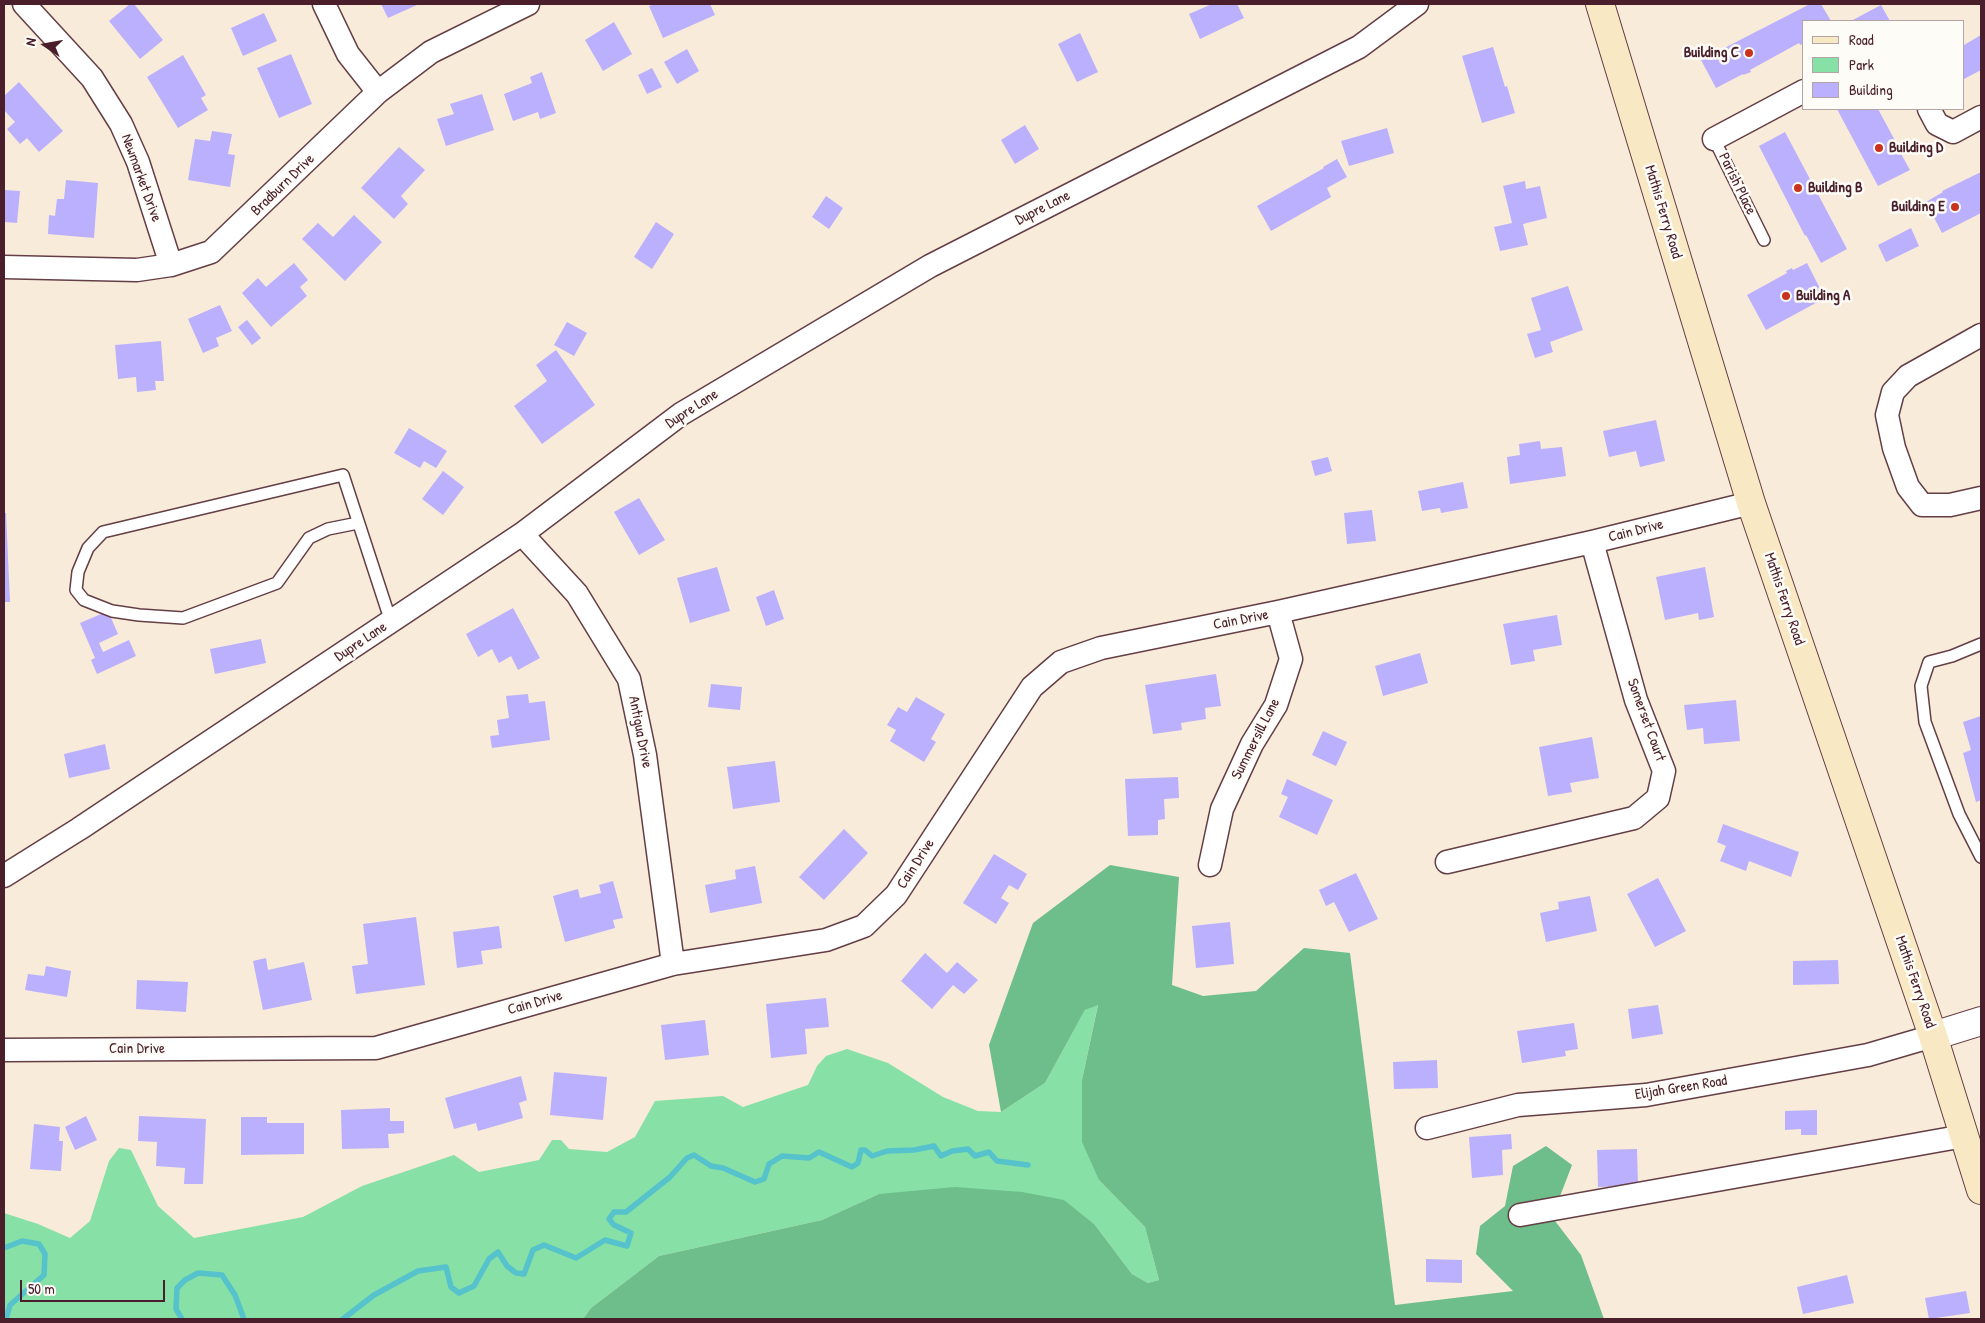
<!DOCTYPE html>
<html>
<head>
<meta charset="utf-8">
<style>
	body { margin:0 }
	#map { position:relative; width:1985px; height:1323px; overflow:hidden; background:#f8ebd9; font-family:"Patrick Hand",sans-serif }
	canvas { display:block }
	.frame { position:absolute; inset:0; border:5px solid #4a1f2b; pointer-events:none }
	.legend { position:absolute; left:1802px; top:20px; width:162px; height:90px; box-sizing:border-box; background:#fdfcf7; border:1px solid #b5a4a5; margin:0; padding:6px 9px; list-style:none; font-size:15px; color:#4a1f2b }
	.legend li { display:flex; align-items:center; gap:10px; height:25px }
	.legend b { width:25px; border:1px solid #b5a4a5 }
	.north { position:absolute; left:20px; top:20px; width:50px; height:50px; -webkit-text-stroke:4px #fdfcf7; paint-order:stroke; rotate:282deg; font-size:14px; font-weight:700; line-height:20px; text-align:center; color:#4a1f2b }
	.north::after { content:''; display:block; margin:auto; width:18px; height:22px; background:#4a1f2b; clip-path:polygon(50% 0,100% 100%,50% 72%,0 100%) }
	.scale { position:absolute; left:20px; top:1280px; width:145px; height:22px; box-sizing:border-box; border:2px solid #4a1f2b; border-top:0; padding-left:6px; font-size:15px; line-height:18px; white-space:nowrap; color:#4a1f2b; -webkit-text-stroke:4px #fdfcf7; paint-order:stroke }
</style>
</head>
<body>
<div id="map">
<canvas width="1985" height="1323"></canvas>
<div class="frame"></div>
<ul class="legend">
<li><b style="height:6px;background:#f8e8c3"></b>Road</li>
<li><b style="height:14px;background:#87e0a5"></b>Park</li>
<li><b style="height:14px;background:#bbb0fd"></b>Building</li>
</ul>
<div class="north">N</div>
<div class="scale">50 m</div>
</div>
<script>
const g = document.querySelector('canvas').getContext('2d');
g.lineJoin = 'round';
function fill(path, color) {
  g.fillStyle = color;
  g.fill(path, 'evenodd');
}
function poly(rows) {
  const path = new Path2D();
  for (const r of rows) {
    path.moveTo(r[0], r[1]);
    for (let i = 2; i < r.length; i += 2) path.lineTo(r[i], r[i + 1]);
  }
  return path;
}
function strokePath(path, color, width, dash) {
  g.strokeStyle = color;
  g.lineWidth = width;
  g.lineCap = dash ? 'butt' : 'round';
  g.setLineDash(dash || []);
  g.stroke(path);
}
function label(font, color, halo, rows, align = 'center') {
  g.font = font + ' "Patrick Hand",sans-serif';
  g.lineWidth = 5;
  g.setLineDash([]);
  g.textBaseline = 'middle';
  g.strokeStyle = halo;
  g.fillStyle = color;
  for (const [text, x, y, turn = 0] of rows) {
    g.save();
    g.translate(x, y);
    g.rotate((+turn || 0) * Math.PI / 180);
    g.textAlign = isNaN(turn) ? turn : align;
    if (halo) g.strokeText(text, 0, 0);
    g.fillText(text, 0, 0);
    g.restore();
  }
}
const green = poly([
	[1098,1004,1082,1080,1099,1180,1145,1227,1159,1280,1148,1283,1132,1274,1095,1225,879,1194,822,1220,659,1256,591,1308,583,1319,4,1319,4,1213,38,1224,70,1238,90,1221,109,1161,119,1148,131,1150,158,1206,194,1238,303,1217,362,1186,454,1155,479,1172,539,1160,552,1140,561,1140,569,1149,607,1152,635,1137,655,1101,723,1096,743,1107,808,1085,817,1066,826,1056,847,1049,888,1063,943,1097,978,1111,1001,1112,1045,1083,1085,1010]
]);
const forest = poly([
	[1110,865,1179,877,1172,985,1203,996,1256,991,1304,948,1350,953,1395,1305,1513,1291,1476,1254,1480,1226,1505,1206,1513,1166,1546,1146,1572,1165,1552,1217,1581,1255,1604,1319,583,1319,591,1308,659,1256,822,1220,879,1194,955,1187,1022,1192,1064,1200,1095,1225,1132,1274,1148,1283,1159,1280,1145,1227,1099,1180,1082,1142,1082,1080,1098,1005,1085,1010,1045,1083,1001,1112,989,1045,1033,923]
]);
const stream = poly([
	[4,1248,22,1241,39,1244,45,1254,44,1275,10,1305,6,1319],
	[182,1319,176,1309,177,1288,185,1280,198,1273,222,1275,235,1295,244,1319],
	[343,1319,374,1295,418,1271,446,1267,451,1287,459,1293,474,1286,489,1259,498,1252,507,1266,516,1273,524,1274,533,1250,544,1245,576,1258,605,1240,627,1246,631,1233,614,1225,609,1219,614,1212,626,1212,670,1177,687,1158,694,1155,711,1166,723,1168,755,1182,764,1179,769,1164,782,1156,809,1158,819,1152,852,1167,858,1163,861,1150,865,1150,872,1156,887,1151,914,1150,934,1146,941,1156,952,1151,968,1149,975,1156,989,1152,997,1161,1028,1165]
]);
const building = poly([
	[130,4,134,4,163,40,140,59,109,21],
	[381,4,416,4,417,5,388,18],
	[655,4,710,4,715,15,663,38,649,6],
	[1212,4,1237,4,1244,18,1200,39,1189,14],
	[1810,4,1821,4,1831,21,1804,21,1804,43,1800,45,1799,43,1750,70,1751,72,1743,75,1743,74,1716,88,1701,60],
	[1881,5,1890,21,1851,21],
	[264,13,277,41,243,56,231,28],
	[614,22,632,54,603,71,585,40],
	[1080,33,1098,72,1077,82,1058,44],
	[1981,35,1981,70,1964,79,1964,45],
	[1493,47,1505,87,1507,86,1515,113,1482,123,1462,56],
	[687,49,699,71,677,84,664,62],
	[291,54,312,104,279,118,257,68],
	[183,55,206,95,201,98,208,110,178,128,147,77],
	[652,68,662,87,647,94,638,75],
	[542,72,556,113,540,119,538,112,513,121,504,94,532,83,530,77],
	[19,82,63,131,39,152,27,138,20,144,7,129,15,122,4,110,4,96],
	[482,94,494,130,446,146,437,119,454,114,450,104],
	[1837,109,1878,109,1898,146,1899,145,1902,151,1900,152,1910,170,1878,186],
	[1025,125,1039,149,1015,164,1001,140],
	[1387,128,1394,153,1349,166,1341,141],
	[212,131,232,134,228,154,235,155,230,187,188,180,195,139,210,141],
	[1785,132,1847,249,1821,263,1806,235,1805,236,1759,146],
	[399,147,425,170,401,196,408,204,394,219,361,188],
	[1337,159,1347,177,1327,188,1331,197,1271,231,1257,206,1324,168,1323,167],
	[1981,172,1981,213,1942,233,1926,202,1943,192,1942,191],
	[66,180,98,183,94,238,48,234,49,215,55,216,57,199,64,199],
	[1525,181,1526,189,1540,186,1547,218,1523,224,1528,245,1500,251,1494,227,1512,223,1503,186],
	[4,190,20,191,17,223,4,222],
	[826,196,843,208,829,229,812,217],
	[354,215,382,242,345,281,302,239,318,223,333,237],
	[656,222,674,234,652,269,634,257],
	[1911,228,1919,246,1886,262,1878,245],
	[294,263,308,280,300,287,307,296,271,327,242,293,258,278,266,287],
	[1807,263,1825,298,1766,330,1747,295,1787,273,1786,271,1792,268,1793,270],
	[1568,286,1583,330,1550,342,1553,352,1535,358,1527,334,1541,330,1531,298],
	[220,305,232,331,216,338,219,346,203,353,188,319],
	[247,320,261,338,252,345,238,327],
	[567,322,587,333,574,356,554,345],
	[161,341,164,381,155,381,156,390,137,392,136,377,118,379,115,345],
	[556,350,595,405,542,444,514,406,547,381,536,365],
	[1656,420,1665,461,1640,467,1636,451,1609,457,1603,431],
	[409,428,447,451,436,468,424,461,420,468,394,453],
	[1540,441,1541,449,1562,447,1566,476,1510,484,1507,457,1520,455,1519,444],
	[1328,457,1332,471,1315,476,1311,461],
	[443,471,464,487,443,515,422,499],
	[1463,482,1468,508,1441,513,1440,508,1422,511,1418,491],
	[639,498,665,540,639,555,614,512],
	[1372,510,1376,541,1347,544,1344,513],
	[4,513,6,513,10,602,4,602],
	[717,567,730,611,690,623,677,578],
	[1705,567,1714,617,1699,620,1698,613,1665,620,1656,577],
	[774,590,784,619,766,626,756,597],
	[513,608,540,658,518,670,511,656,499,663,492,649,478,657,466,634],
	[108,611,118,634,99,643,103,652,129,640,136,656,97,674,91,660,95,658,80,623],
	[1557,615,1562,645,1533,650,1535,661,1511,665,1503,624],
	[261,639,266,663,215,674,210,649],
	[1420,653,1428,683,1383,696,1375,666],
	[1216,674,1221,706,1205,708,1206,719,1181,723,1182,730,1153,734,1145,685],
	[711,684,742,687,740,710,708,707],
	[528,694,529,703,545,701,550,740,492,748,490,736,499,735,497,720,509,718,506,696],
	[916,697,945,714,931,739,936,742,924,762,890,741,896,730,887,725,898,707,907,712],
	[1736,700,1740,741,1704,744,1703,728,1687,730,1684,705],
	[1981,716,1981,800,1976,802,1963,753,1971,750,1963,722],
	[1323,731,1347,742,1336,766,1312,755],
	[1592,737,1599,778,1570,783,1572,792,1548,796,1539,747],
	[105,744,110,769,69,778,64,754],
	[775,761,780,802,733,809,727,767],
	[1178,777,1179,798,1164,799,1165,819,1158,820,1158,835,1128,836,1125,779],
	[1287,779,1333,800,1317,835,1279,817,1288,797,1281,794],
	[1723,824,1799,852,1791,877,1749,861,1746,871,1720,861,1726,846,1717,842],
	[844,829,868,853,824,900,799,877],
	[994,854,1027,874,1018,890,1009,885,1001,898,1009,903,996,924,963,903],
	[755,866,762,903,710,913,705,885,736,879,735,870],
	[1356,873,1378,919,1349,932,1334,902,1326,906,1319,890],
	[1658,878,1686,931,1655,947,1627,894],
	[613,881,623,918,613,920,615,928,565,942,553,896,578,889,580,898,601,893,599,885],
	[1590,896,1597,931,1546,942,1540,913,1559,909,1558,902],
	[416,917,425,985,356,994,352,966,368,964,363,924],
	[1230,922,1234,964,1196,968,1192,926],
	[499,926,502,948,481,951,483,964,457,968,453,932],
	[925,953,947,973,957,962,978,980,964,994,953,985,932,1009,901,981],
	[266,958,268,970,304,962,312,1000,263,1010,253,961],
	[1838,960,1839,984,1793,985,1793,961],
	[46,966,71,971,67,997,25,990,28,974,44,976],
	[137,980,188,982,186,1012,136,1009],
	[826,998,829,1027,805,1029,807,1054,771,1058,766,1004],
	[1658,1005,1663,1034,1632,1039,1628,1009],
	[705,1020,709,1055,665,1060,661,1025],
	[1574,1023,1578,1049,1565,1051,1566,1056,1522,1063,1517,1031],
	[1437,1060,1438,1088,1394,1089,1393,1062],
	[554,1072,607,1077,603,1120,550,1115],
	[521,1076,527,1100,519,1103,523,1118,478,1131,476,1123,454,1129,445,1098],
	[390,1108,390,1121,404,1121,404,1133,388,1134,389,1148,342,1149,341,1110],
	[1817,1110,1817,1135,1801,1135,1801,1129,1785,1130,1785,1111],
	[86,1116,97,1140,75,1150,65,1127],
	[139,1116,206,1119,203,1184,184,1184,185,1168,156,1166,157,1142,138,1141],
	[241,1117,267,1117,267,1123,304,1123,304,1154,241,1155],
	[34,1124,60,1127,59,1141,63,1141,61,1171,30,1169],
	[1511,1134,1512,1149,1502,1150,1503,1175,1472,1178,1469,1137],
	[1637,1149,1638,1186,1598,1187,1597,1150],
	[1426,1259,1462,1260,1462,1283,1426,1282],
	[1847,1275,1854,1303,1803,1314,1797,1287],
	[1966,1291,1970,1313,1929,1319,1925,1298]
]);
const service = poly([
	[1714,139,1764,240],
	[358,523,328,529,309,538,277,583,183,618,139,615,112,611,84,600,76,590,78,572,88,548,103,532,343,475,391,622],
	[1981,644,1952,656,1929,662,1921,686,1925,722,1959,814,1981,857]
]);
const minor = poly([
	[24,4,92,78,121,124,138,162,171,265],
	[324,4,348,54,378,92],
	[1929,109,1937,124,1953,132,1981,117],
	[1714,139,1804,91],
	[4,267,137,270,171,265,211,252,378,92,431,52,528,4],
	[1981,335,1908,376,1893,392,1887,415,1894,448,1908,487,1922,505,1950,505,1981,498],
	[522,534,577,594,629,679,645,755,673,964],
	[1447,862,1634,818,1658,798,1664,771,1636,700,1592,542],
	[1210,865,1222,809,1252,744,1276,705,1291,659,1278,612],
	[4,876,79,829,522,534,681,414,930,266,1359,47,1417,4],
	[4,1050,376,1048,673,964,826,940,864,926,896,895,1032,687,1061,662,1101,648,1278,612,1592,542,1751,503],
	[1427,1128,1518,1105,1646,1095,1868,1055,1933,1036],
	[1520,1215,1964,1136]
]);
const tertiary = poly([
	[1933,1036,1981,1021]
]);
const secondary = poly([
	[1600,4,1751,503,1933,1036,1981,1190]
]);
const markers = [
	[1749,53,5,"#c8321e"],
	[1879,148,5,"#c8321e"],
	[1798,188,5,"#c8321e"],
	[1955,207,5,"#c8321e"],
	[1786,296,5,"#c8321e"]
];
const poiNames = [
	["Building C",1739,53,"right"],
	["Building D",1889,148],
	["Building B",1808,188],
	["Building E",1945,207,"right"],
	["Building A",1796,296]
];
const streetNames = [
	["Newmarket Drive",141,178,70],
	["Parish Place",1737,184,64],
	["Bradburn Drive",283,185,-44],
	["Dupre Lane",1043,208,-27],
	["Mathis Ferry Road",1663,212,73],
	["Dupre Lane",692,409,-33],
	["Cain Drive",1636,531,-14],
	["Mathis Ferry Road",1784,599,71],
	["Cain Drive",1241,620,-11],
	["Dupre Lane",361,642,-34],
	["Somerset Court",1646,720,70],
	["Antigua Drive",640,732,79],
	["Summersill Lane",1256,739,-63],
	["Cain Drive",916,864,-57],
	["Mathis Ferry Road",1915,982,71],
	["Cain Drive",535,1003,-16],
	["Cain Drive",137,1049],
	["Elijah Green Road",1681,1088,-9]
];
fill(green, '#87e0a5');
fill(forest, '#6dbe8a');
strokePath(stream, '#55c2cc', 5.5);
fill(building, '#bbb0fd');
strokePath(service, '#643e45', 14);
strokePath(minor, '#643e45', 25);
strokePath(tertiary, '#643e45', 30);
strokePath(secondary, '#643e45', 30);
strokePath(service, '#fff', 11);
strokePath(minor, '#fff', 22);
strokePath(tertiary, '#fff', 28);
strokePath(secondary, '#f8e8c3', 28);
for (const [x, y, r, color] of markers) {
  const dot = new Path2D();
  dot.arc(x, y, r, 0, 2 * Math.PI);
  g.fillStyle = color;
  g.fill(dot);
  strokePath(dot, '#fdfcf7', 2);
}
label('bold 15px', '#4a1f2b', '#fdfcf7', poiNames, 'left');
label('15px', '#4a1f2b', '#fdfcf7', streetNames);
</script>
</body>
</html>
